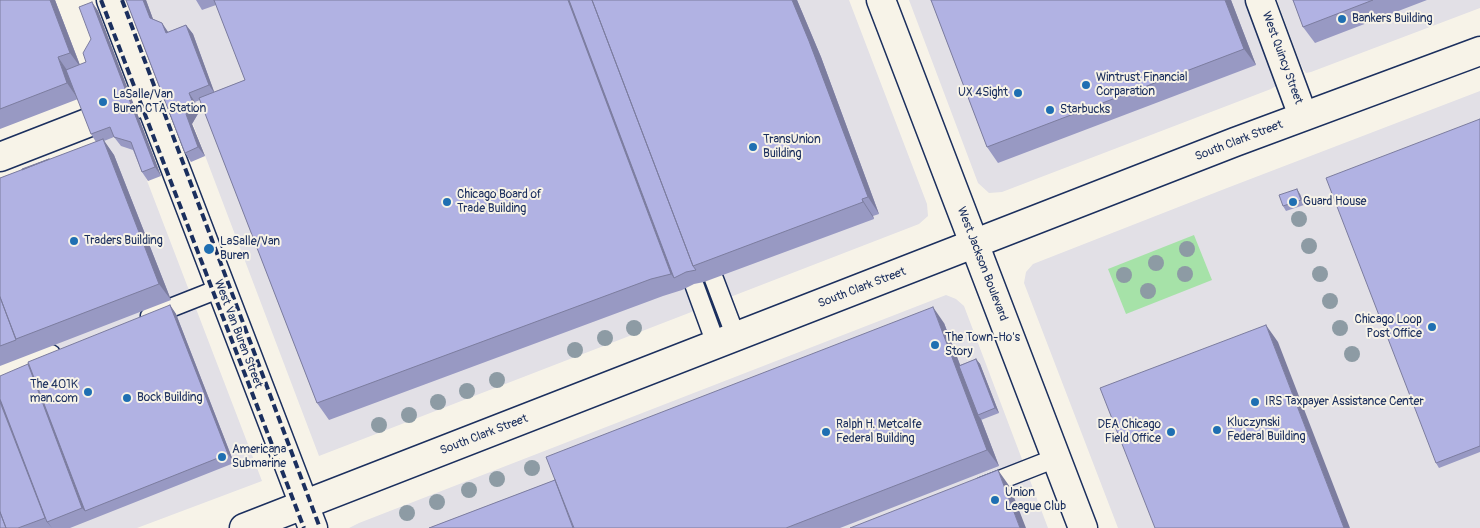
<!DOCTYPE html>
<html>
<head>
<meta charset="utf-8">
<style>
	body { margin:0 }
	canvas { display:block; background:#f7f3e8 }
</style>
</head>
<body>
<canvas width="1480" height="528"></canvas>
<script>
const g = document.querySelector('canvas').getContext('2d');
g.lineJoin = 'round';
function fill(path, color) {
  g.fillStyle = color;
  g.fill(path, 'evenodd');
}
function poly(rows) {
  const path = new Path2D();
  for (const r of rows) {
    path.moveTo(r[0], r[1]);
    for (let i = 2; i < r.length; i += 2) path.lineTo(r[i], r[i + 1]);
  }
  return path;
}
function strokePath(path, color, width, dash) {
  g.strokeStyle = color;
  g.lineWidth = width;
  g.lineCap = dash ? 'butt' : 'round';
  g.setLineDash(dash || []);
  g.stroke(path);
}
function label(font, color, halo, rows, align = 'center') {
  g.font = font + ' Pangolin,sans-serif';
  g.lineWidth = 4;
  g.setLineDash([]);
  g.textBaseline = 'middle';
  g.strokeStyle = halo;
  g.fillStyle = color;
  for (const [text, x, y, turn = 0] of rows) {
    g.save();
    g.translate(x, y);
    g.rotate((+turn || 0) * Math.PI / 180);
    g.textAlign = isNaN(turn) ? turn : align;
    if (halo) g.strokeText(text, 0, 0);
    g.fillText(text, 0, 0);
    g.restore();
  }
}
const built = poly([
	[146,0,849,0,927,204,928,216,919,224,319,456],
	[909,0,1248,0,1276,80,1276,86,1271,89,1002,192,989,193,978,183],
	[1277,0,1480,0,1480,8,1311,72,1306,73,1303,69,1299,60],
	[1480,91,1480,528,1118,528,1024,283,1026,272,1033,264,1227,188],
	[128,131,262,481,137,528,0,528,0,182],
	[946,295,956,299,964,306,1048,528,349,528,359,523]
]);
const green = poly([
	[1194,235,1212,280,1126,314,1108,269]
]);
const service = poly([
	[714,279,736,337],
	[694,284,716,344],
	[150,316,221,288],
	[0,374,51,354],
	[982,487,1056,458]
]);
const minor = poly([
	[1260,0,1303,116]
]);
const tertiary = poly([
	[0,157,149,99]
]);
const secondary = poly([
	[111,0,313,528],
	[881,0,1083,528],
	[244,528,1235,142,1480,51]
]);
const rail = poly([
	[101,0,304,528],
	[122,0,320,528]
]);
const trees = [
	[1299,219],
	[1309,246],
	[1187,249],
	[1156,263],
	[1185,274],
	[1320,274],
	[1124,275],
	[1148,291],
	[1330,301],
	[634,328],
	[1340,328],
	[605,338],
	[575,350],
	[1352,354],
	[497,380],
	[467,391],
	[438,402],
	[409,415],
	[379,425],
	[532,468],
	[497,479],
	[469,490],
	[437,502],
	[407,513]
];
const wall = poly([
	[0,0,55,0,80,65,86,62,91,39,92,2,98,11,161,176,148,181,142,172,133,150,121,146,114,137,104,141,114,155,171,300,0,366,0,178,96,142,91,134,78,99,0,129],
	[126,0,146,0,153,19,162,23,168,32,186,25,193,34,214,92,245,80,216,5,202,10,196,0,797,0,821,57,879,214,873,216,874,219,704,282,694,284,682,290,663,296,329,420,317,403,200,100,195,102,199,112,192,124,205,156,191,162,185,153],
	[931,0,1231,0,1256,65,998,163,987,147],
	[1293,0,1427,0,1315,43,1303,27],
	[1480,119,1480,452,1439,468,1436,463],
	[1300,194,1304,205,1286,211,1283,206],
	[170,305,176,314,234,463,70,528,0,528,28,364,31,369],
	[944,323,960,365,976,359,980,364,999,413,981,420,981,419,999,466,840,528,429,528,555,480]
]);
const shadedWall = poly([
	[50,0,55,0,81,68,70,53],
	[143,0,146,0,156,27,150,18],
	[568,0,573,0,674,278,671,274],
	[792,0,797,0,821,57,879,214,868,197],
	[1225,0,1231,0,1256,65,1244,49],
	[92,2,98,11,161,176,155,167],
	[162,23,168,32,166,33],
	[186,25,193,34,215,94,209,85],
	[58,57,69,73,78,99,67,83],
	[189,93,195,102,199,112,192,124,205,156,198,147,186,114],
	[103,139,114,155,171,300,159,284],
	[1297,189,1300,194,1304,205,1301,200],
	[862,199,873,216,874,219,863,202],
	[170,305,176,314,234,463,228,454],
	[933,307,944,323,979,414,978,415,981,419,999,466,987,450],
	[1266,325,1278,342,1350,528,1344,528],
	[976,359,980,364,999,413,995,408],
	[28,364,36,376,85,511,82,508],
	[0,389,47,522,52,528,45,518,0,402],
	[998,470,1010,487,1026,528,1020,528]
]);
const building = poly([
	[0,0,50,0,70,53,58,57,67,83,0,109,0,0],
	[126,0,143,0,150,18,162,23,166,33,186,25,209,85,189,93,193,103,186,114,198,147,185,153,126,0],
	[214,0,568,0,671,274,651,279,317,403,199,98,245,80,214,0],
	[569,0,592,0,693,266,696,270,686,272,674,278,569,0],
	[592,0,792,0,809,41,868,197,862,199,863,202,693,266,592,0],
	[931,0,1225,0,1244,49,987,147,931,0],
	[1293,0,1373,0,1303,27,1293,0],
	[92,2,155,167,142,172,131,142,114,137,110,127,91,134,66,70,86,62,83,53,91,39,79,7,92,2],
	[1480,119,1480,446,1436,463,1326,178,1480,119],
	[103,139,159,284,16,339,0,297,0,178,103,139],
	[49,159,22,170,22,169,49,159],
	[1297,189,1301,200,1283,206,1279,195,1297,189],
	[0,297,16,340,0,346,0,297],
	[170,305,228,454,85,511,28,362,170,305],
	[933,307,987,450,786,528,574,528,546,457,933,307],
	[1266,325,1344,528,1155,528,1100,388,1266,325],
	[976,359,995,408,978,415,959,366,976,359],
	[28,364,82,508,47,522,0,399,0,376,28,364],
	[0,402,45,518,18,528,6,528,0,512,0,402],
	[998,470,1020,528,850,528,998,470],
	[555,480,573,528,429,528,555,480],
	[0,512,6,528,0,528,0,512]
]);
const markers = [
	[1342,19,5,"#1f6fb2"],
	[1086,85,5,"#1f6fb2"],
	[1018,93,5,"#1f6fb2"],
	[103,102,5,"#1f6fb2"],
	[1050,110,5,"#1f6fb2"],
	[753,147,5,"#1f6fb2"],
	[447,202,5,"#1f6fb2"],
	[1293,202,5,"#1f6fb2"],
	[74,241,5,"#1f6fb2"],
	[209,249,6,"#1f6fb2"],
	[1432,327,5,"#1f6fb2"],
	[935,345,5,"#1f6fb2"],
	[88,392,5,"#1f6fb2"],
	[127,398,5,"#1f6fb2"],
	[1255,402,5,"#1f6fb2"],
	[1217,430,5,"#1f6fb2"],
	[826,432,5,"#1f6fb2"],
	[1171,432,5,"#1f6fb2"],
	[222,457,5,"#1f6fb2"],
	[995,500,5,"#1f6fb2"]
];
const poiNames = [
	["Bankers Building",1352,19],
	["Wintrust Financial",1096,78],
	["Corparation",1096,92],
	["UX 4Sight",1008,93,"right"],
	["LaSalle/Van",113,95],
	["Buren CTA Station",113,109],
	["Starbucks",1060,110],
	["TransUnion",763,140],
	["Building",763,154],
	["Chicago Board of",457,195],
	["Trade Building",457,209],
	["Guard House",1303,202],
	["Traders Building",84,241],
	["LaSalle/Van",220,242],
	["Buren",220,256],
	["Chicago Loop",1422,320,"right"],
	["Post Office",1422,334,"right"],
	["The Town-Ho's",945,338],
	["Story",945,352],
	["The 401K",78,385,"right"],
	["man.com",78,399,"right"],
	["Bock Building",137,398],
	["IRS Taxpayer Assistance Center",1265,402],
	["Kluczynski",1227,423],
	["Federal Building",1227,437],
	["Ralph H. Metcalfe",836,425],
	["Federal Building",836,439],
	["DEA Chicago",1161,425,"right"],
	["Field Office",1161,439,"right"],
	["Americana",232,450],
	["Submarine",232,464],
	["Union",1005,493],
	["League Club",1005,507]
];
const streetNames = [
	["West Quincy Street",1282,58,70],
	["South Clark Street",1239,141,-21],
	["West Jackson Boulevard",982,264,69],
	["South Clark Street",862,288,-21],
	["West Van Buren Street",238,334,69],
	["South Clark Street",484,435,-21]
];
fill(built, '#e2e0e6');
fill(green, '#a6e2a8');
strokePath(service, '#1b2f5e', 21);
strokePath(minor, '#1b2f5e', 31);
strokePath(tertiary, '#1b2f5e', 31);
strokePath(secondary, '#1b2f5e', 31);
strokePath(service, '#f7f3e8', 18);
strokePath(minor, '#f7f3e8', 28);
strokePath(tertiary, '#f7f3e8', 28);
strokePath(secondary, '#f7f3e8', 28);
strokePath(rail, '#1b2f5e', 4, [8, 4]);
g.fillStyle = '#8d9ba4';
for (const [x, y] of trees) {
  g.beginPath();
  g.arc(x, y, 8, 0, 2 * Math.PI);
  g.fill();
}
fill(wall, '#9899c3');
fill(shadedWall, '#7c7d9f');
fill(building, '#b1b2e3');
strokePath(building, '#7c7d9f', 1);
for (const [x, y, r, color] of markers) {
  const dot = new Path2D();
  dot.arc(x, y, r, 0, 2 * Math.PI);
  g.fillStyle = color;
  g.fill(dot);
  strokePath(dot, '#f7f3e8', 2);
}
label('12px', '#1b2f5e', '#f7f3e8', poiNames, 'left');
label('12px', '#1b2f5e', '#f7f3e8', streetNames);
</script>
</body>
</html>
